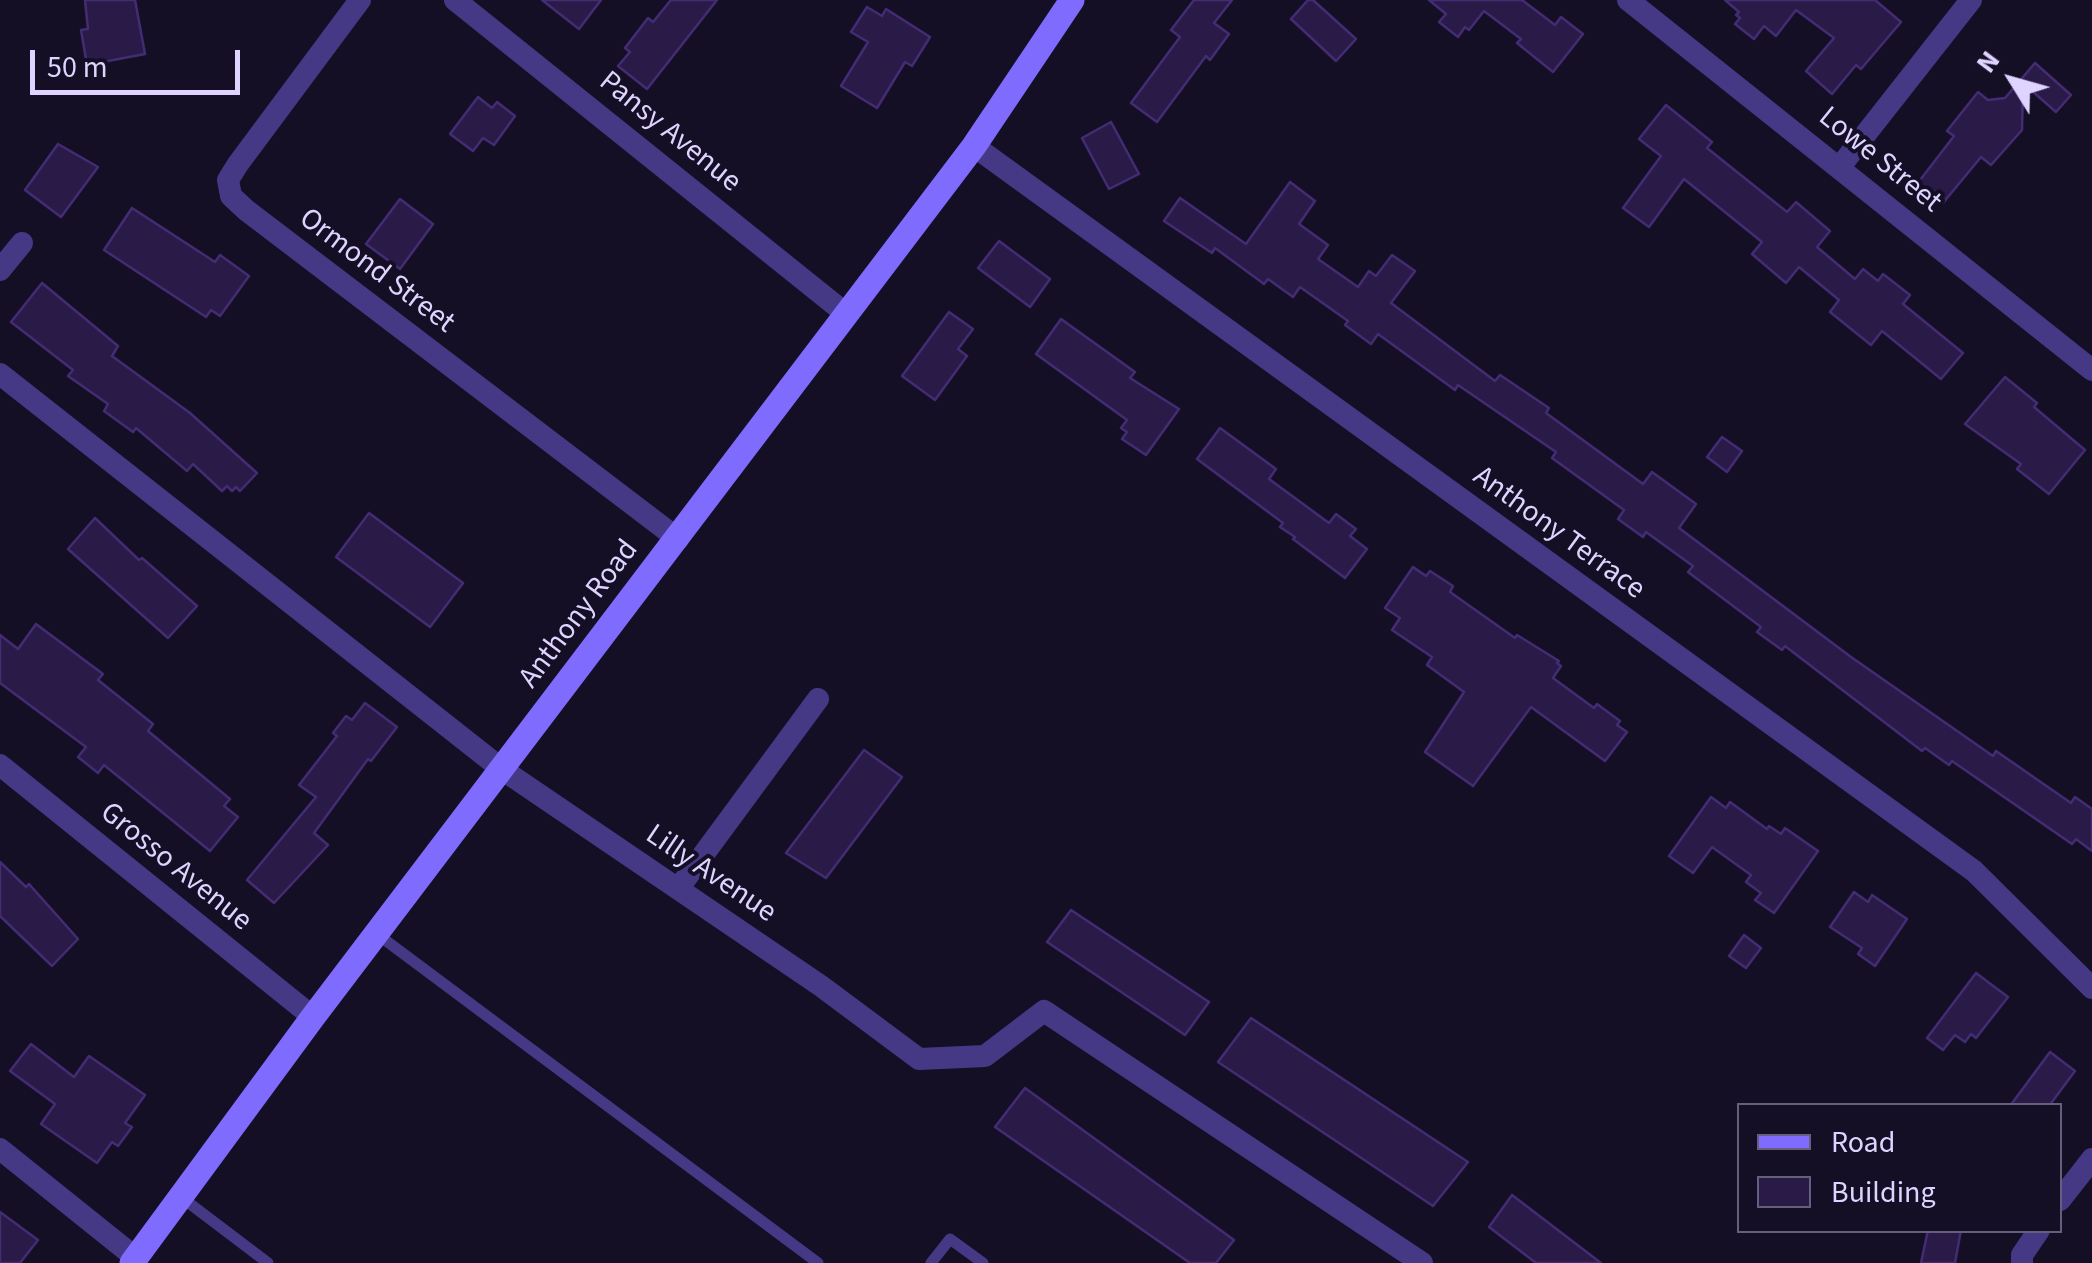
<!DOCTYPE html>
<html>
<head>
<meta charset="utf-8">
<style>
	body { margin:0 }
	#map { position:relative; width:2092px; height:1263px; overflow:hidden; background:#150f26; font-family:"Source Sans 3",sans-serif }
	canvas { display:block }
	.legend { position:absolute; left:1737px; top:1103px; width:325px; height:130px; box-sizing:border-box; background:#150f26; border:2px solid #655e7d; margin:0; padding:12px 18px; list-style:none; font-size:30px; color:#ded4ff }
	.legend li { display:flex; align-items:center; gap:20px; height:50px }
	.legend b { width:50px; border:2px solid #655e7d }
	.north { position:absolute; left:1962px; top:30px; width:100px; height:100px; -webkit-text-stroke:8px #150f26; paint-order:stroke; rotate:307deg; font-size:28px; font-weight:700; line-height:40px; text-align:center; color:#ded4ff }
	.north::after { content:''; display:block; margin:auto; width:35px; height:45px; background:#ded4ff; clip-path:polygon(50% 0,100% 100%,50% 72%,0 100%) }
	.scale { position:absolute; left:30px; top:50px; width:210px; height:45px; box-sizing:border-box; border:5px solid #ded4ff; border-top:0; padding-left:12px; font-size:30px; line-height:35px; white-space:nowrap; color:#ded4ff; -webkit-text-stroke:8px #150f26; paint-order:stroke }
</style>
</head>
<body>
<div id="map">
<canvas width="2092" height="1263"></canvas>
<ul class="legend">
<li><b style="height:12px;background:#806bff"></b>Road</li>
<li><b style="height:28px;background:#291a47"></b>Building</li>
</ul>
<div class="north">N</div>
<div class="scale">50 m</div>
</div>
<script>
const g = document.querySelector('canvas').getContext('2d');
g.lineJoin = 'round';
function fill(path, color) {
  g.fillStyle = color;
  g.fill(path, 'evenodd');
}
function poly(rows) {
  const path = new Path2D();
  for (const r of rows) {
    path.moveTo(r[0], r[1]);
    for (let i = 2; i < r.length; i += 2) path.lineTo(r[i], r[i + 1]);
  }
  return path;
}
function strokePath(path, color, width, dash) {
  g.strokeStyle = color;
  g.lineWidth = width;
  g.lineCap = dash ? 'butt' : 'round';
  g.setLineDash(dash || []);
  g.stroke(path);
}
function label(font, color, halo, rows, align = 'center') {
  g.font = font + ' "Source Sans 3",sans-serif';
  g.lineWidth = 8;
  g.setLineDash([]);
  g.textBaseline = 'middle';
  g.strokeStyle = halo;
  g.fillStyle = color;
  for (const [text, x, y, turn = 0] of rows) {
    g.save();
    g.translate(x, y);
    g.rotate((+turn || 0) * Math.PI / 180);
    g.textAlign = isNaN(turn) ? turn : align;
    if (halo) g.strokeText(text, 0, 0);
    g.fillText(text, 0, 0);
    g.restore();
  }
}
const building = poly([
	[85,0,135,0,145,54,87,65,81,30,88,29,85,0],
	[542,0,601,0,579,29,542,0],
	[671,0,717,0,647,89,618,66,630,52,625,48,648,18,653,22,671,0],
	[1194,0,1232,0,1214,23,1229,34,1210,60,1206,56,1157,122,1131,103,1180,37,1171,30,1194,0],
	[1308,0,1313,0,1356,39,1336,61,1291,19,1308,0],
	[1429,0,1522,0,1555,25,1561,17,1583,34,1553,72,1517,43,1521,39,1484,11,1469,30,1465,27,1458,37,1439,22,1446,14,1429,0],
	[1725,0,1875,0,1901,22,1861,69,1856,65,1832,94,1806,71,1834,38,1796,10,1776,36,1764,26,1754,39,1735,24,1740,18,1736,15,1739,12,1725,0],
	[867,7,882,16,886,9,930,37,912,66,905,62,877,108,841,86,868,42,851,32,867,7],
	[2035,63,2071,95,2056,112,2023,83,2022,130,1991,165,1981,157,1943,203,1917,184,1954,136,1947,131,1978,92,1988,100,2005,98,2035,63],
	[478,97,492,108,497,102,515,116,494,145,483,138,473,151,450,134,478,97],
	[1666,105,1712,142,1707,148,1787,212,1796,202,1830,231,1817,247,1855,279,1863,269,1878,281,1883,274,1910,295,1903,304,1963,353,1941,379,1882,331,1871,345,1830,312,1839,300,1799,267,1786,283,1752,254,1762,242,1684,179,1649,227,1623,208,1661,156,1639,139,1666,105],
	[1111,122,1139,174,1109,189,1082,138,1111,122],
	[58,144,98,167,61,217,25,190,58,144],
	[1290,182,1315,201,1299,224,1328,245,1318,259,1358,287,1369,271,1376,276,1392,255,1415,271,1391,303,1495,381,1500,375,1549,408,1546,413,1643,484,1652,472,1696,504,1679,528,1851,657,1993,756,1996,751,2071,803,2075,797,2092,809,2092,851,2076,839,2072,844,1952,761,1949,765,1925,748,1922,751,1785,646,1782,650,1757,632,1761,627,1688,572,1693,566,1646,532,1643,537,1618,519,1624,510,1552,458,1556,452,1458,385,1455,390,1378,334,1371,344,1345,325,1348,321,1300,287,1293,297,1268,279,1264,284,1215,248,1212,253,1164,221,1180,198,1246,244,1290,182],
	[400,199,433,224,400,269,366,244,400,199],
	[132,208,215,262,220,255,249,276,220,316,211,310,206,317,104,250,132,208],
	[999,241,1050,279,1030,307,978,268,999,241],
	[42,283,118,346,112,356,190,413,257,473,240,491,236,487,232,491,227,486,222,491,193,464,187,471,136,428,133,432,104,411,108,404,68,376,73,370,11,322,42,283],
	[949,312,973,329,958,349,967,356,935,400,902,376,949,312],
	[1061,319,1135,372,1130,378,1179,409,1146,455,1122,439,1127,432,1121,428,1127,420,1036,354,1061,319],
	[2005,377,2037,403,2034,407,2085,450,2049,494,2017,469,2021,464,1965,424,2005,377],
	[1220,428,1276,469,1269,479,1329,523,1336,514,1356,529,1350,536,1367,549,1345,578,1293,539,1295,537,1280,527,1283,523,1197,459,1220,428],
	[1722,437,1742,451,1727,472,1707,457,1722,437],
	[369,513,463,583,430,627,336,557,369,513],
	[95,518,139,560,142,558,197,606,168,638,68,549,95,518],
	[1413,567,1426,576,1430,571,1453,586,1450,592,1515,638,1517,635,1559,661,1557,663,1561,666,1553,678,1594,708,1597,704,1620,721,1617,725,1627,732,1605,761,1531,707,1473,786,1425,752,1464,692,1427,665,1432,657,1392,630,1400,618,1385,608,1413,567],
	[36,624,103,674,98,680,153,724,148,731,230,799,224,806,238,817,210,851,104,765,98,773,78,757,86,747,0,683,0,635,18,649,36,624],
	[365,703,397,727,371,761,368,759,314,833,328,845,274,903,247,880,316,797,299,785,337,736,333,733,346,716,352,720,365,703],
	[864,750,902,777,826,878,786,853,864,750],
	[1711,797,1726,808,1730,802,1767,829,1769,826,1781,834,1785,828,1818,851,1774,913,1755,900,1761,893,1746,882,1751,875,1712,847,1693,873,1669,856,1711,797],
	[0,862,26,887,29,884,78,939,52,966,0,916,0,862],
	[1854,892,1868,902,1872,895,1907,919,1875,966,1858,954,1862,948,1830,927,1854,892],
	[1071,910,1209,1002,1185,1035,1047,942,1071,910],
	[1744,935,1761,948,1746,968,1729,956,1744,935],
	[1976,973,2008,997,1976,1038,1971,1034,1965,1042,1955,1035,1943,1050,1927,1038,1976,973],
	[1251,1018,1468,1162,1433,1206,1218,1062,1251,1018],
	[31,1044,74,1077,89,1056,145,1095,125,1123,132,1127,118,1146,112,1142,97,1163,41,1124,55,1104,10,1071,31,1044],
	[2050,1052,2075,1071,2049,1106,2010,1106,2050,1052],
	[1025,1088,1234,1240,1216,1263,1190,1263,995,1127,1025,1088],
	[1512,1195,1601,1263,1536,1263,1489,1227,1512,1195],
	[0,1212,38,1240,20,1263,0,1263,0,1212],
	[1928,1230,1961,1230,1955,1263,1921,1263,1928,1230]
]);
const lane = poly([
	[377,934,818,1263],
	[181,1197,268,1263],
	[931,1263,950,1239,983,1263]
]);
const street = poly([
	[360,0,238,164,228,180,231,196,246,210,678,539],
	[455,0,845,313],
	[1628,0,2092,370],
	[974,146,1974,871,2092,988],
	[1839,168,1971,0],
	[0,270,22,243],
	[0,374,503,770,821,986,919,1059,985,1056,1044,1011,1422,1263],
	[0,765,313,1017],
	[678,889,818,699],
	[0,1149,136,1258],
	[2060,1200,2092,1159],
	[2022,1263,2022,1255,2039,1230]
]);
const secondary = poly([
	[132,1263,313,1017,974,146,1072,0]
]);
const streetNames = [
	["Pansy Avenue",669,133,39],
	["Lowe Street",1879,161,39],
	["Ormond Street",376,272,37],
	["Anthony Terrace",1558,534,36],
	["Anthony Road",580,615,-53],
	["Grosso Avenue",175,868,39],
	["Lilly Avenue",710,875,34]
];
fill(building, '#291a47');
strokePath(building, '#432c74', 2.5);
strokePath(lane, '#453986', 11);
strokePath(street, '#453986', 22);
strokePath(secondary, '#806bff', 25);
label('30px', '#ded4ff', '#150f26', streetNames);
</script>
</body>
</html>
